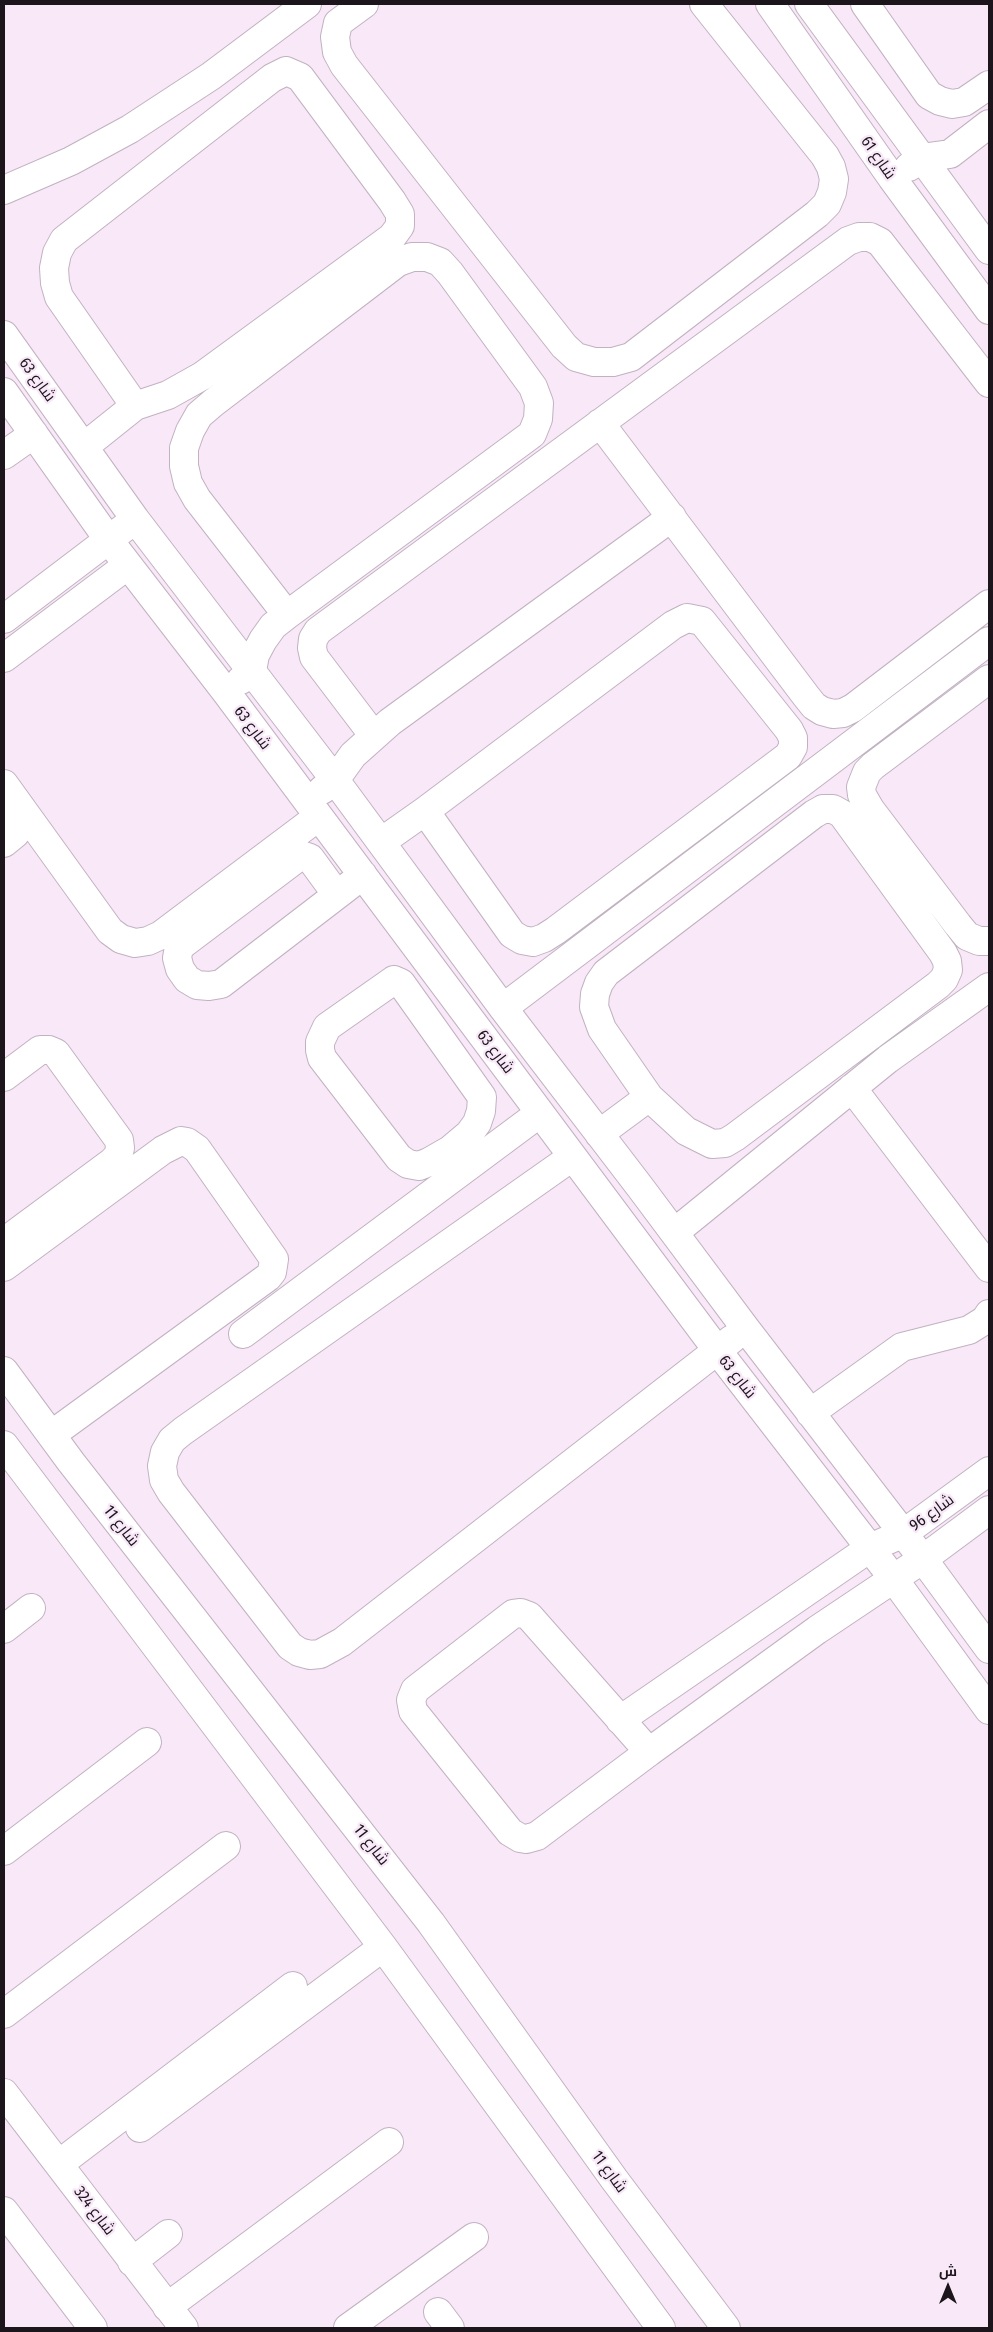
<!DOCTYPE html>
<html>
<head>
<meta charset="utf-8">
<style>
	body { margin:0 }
	#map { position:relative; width:993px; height:2332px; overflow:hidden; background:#f8e8f8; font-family:"Fira Sans Condensed",Cairo,sans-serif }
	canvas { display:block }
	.frame { position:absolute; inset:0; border:5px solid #1c161c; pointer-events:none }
	.north { position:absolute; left:923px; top:2262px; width:50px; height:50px; -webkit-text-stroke:4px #f8e8f8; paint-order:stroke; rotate:0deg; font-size:14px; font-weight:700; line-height:20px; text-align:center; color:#1c161c }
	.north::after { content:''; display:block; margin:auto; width:18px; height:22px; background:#1c161c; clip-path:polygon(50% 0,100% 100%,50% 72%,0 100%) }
</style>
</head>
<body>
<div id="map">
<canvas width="993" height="2332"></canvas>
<div class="frame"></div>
<div class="north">ش</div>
</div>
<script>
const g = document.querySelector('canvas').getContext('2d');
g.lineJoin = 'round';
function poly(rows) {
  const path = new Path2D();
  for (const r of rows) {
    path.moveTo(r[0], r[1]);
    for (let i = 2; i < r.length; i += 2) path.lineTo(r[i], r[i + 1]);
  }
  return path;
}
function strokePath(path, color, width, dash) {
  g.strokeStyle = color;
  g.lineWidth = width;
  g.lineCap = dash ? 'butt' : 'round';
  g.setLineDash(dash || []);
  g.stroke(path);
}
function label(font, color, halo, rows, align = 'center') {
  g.font = font + ' "Fira Sans Condensed",Cairo,sans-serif';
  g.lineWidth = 4.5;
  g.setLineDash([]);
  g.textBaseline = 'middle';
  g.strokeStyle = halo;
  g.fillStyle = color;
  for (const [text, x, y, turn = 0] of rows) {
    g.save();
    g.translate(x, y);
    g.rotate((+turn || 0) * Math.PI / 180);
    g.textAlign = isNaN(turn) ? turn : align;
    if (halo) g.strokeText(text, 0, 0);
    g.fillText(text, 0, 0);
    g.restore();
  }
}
const minor = poly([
	[364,4,338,23,335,37,337,52,344,65,564,346,576,357,594,362,613,362,631,357,817,214,827,204,832,192,834,179,831,167,825,156,704,4],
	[770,4,892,178,989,310],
	[809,4,989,250],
	[865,4,929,95,940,101,952,104,964,102,989,85],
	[286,71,300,77,392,201,400,214,400,226,392,237,202,376,168,395,135,406,59,297,55,283,54,268,57,253,64,240,272,78,286,71],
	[909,167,921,158,950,154,989,124],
	[4,190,71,161,130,129,211,76,307,4],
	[4,335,135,519,335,780,503,1008,640,1187,746,1329,923,1559,989,1649],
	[4,392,108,539,226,692,717,1350,893,1578,989,1710],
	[600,423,806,696,814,706,822,711,833,714,843,713,853,708,989,604],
	[85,446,135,406],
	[4,455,34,434],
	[4,619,124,528],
	[4,658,128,565],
	[989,679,873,766,867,772,861,787,862,795,870,809,958,925,967,936,979,941,989,941],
	[241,680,252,671,255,655,263,640,273,626,287,615,532,434,538,419,539,403,533,387,450,273,440,262,427,257,412,257,398,262,385,272,213,403,199,415,190,431,184,448,184,466,188,483,197,499,287,615],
	[374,736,314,657,312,648,313,639,318,631,848,241,859,237,870,237,880,242,989,383],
	[4,784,110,931,121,939,135,943,148,941,161,935,318,817],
	[322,790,335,780,353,755,390,722,672,517],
	[823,809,833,809,842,814,943,953,947,961,948,970,944,979,938,985,735,1137,725,1143,712,1144,686,1131,649,1097,602,1029,594,1007,595,994,599,983,606,973,814,814,823,809],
	[381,842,425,811,512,934,522,940,533,942,544,938,555,931,788,756,793,747,793,738,789,730,702,621,687,618,673,625,425,811],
	[4,843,15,834,19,827,18,818,6,800],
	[337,895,221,984,209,986,197,985,187,979,180,969,177,958,179,947,301,855,310,858,337,895,363,875],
	[394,980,401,983,482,1097,481,1111,477,1123,469,1134,450,1150,429,1162,419,1166,408,1164,399,1158,322,1058,320,1050,320,1042,327,1027,394,980],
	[503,1008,989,641],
	[4,1077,40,1050,49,1050,56,1053,119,1140,120,1148,118,1156,112,1162,4,1242],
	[852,1088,989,1268],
	[599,1134,649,1097],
	[572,1157,183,1431,172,1440,165,1452,162,1466,164,1480,171,1492,290,1646,299,1652,310,1655,320,1654,342,1642,732,1339],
	[675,1232,888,1059,989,987],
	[4,1267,163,1150,181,1141,187,1142,197,1149,274,1259,272,1272,268,1277,51,1435],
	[243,1334,540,1113],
	[4,1371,71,1462,431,1923,614,2179,726,2328],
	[810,1413,902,1347,969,1330,985,1320,989,1314],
	[4,1445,383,1947,661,2328],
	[521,1613,529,1616,649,1752,537,1836,526,1839,520,1838,510,1832,413,1711,411,1700,415,1690,513,1614,521,1613],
	[4,1629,31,1608],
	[620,1720,870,1548,904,1533,989,1471],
	[649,1752,817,1630,923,1559,989,1510],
	[4,1851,147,1742],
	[4,2014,226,1846],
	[4,2093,184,2328],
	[140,2128,383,1947],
	[59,2164,293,1986],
	[4,2211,93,2328],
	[132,2262,168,2234],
	[167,2307,389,2142],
	[438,2312,450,2328],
	[348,2328,474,2237]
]);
const streetNames = [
	["شارع 61",878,158,55],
	["شارع 63",37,380,54],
	["شارع 63",252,728,53],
	["شارع 63",495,1052,53],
	["شارع 63",737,1377,52],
	["شارع 96",932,1513,-36],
	["شارع 11",121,1526,52],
	["شارع 11",371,1845,52],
	["شارع 11",609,2172,54],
	["شارع 324",94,2211,53]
];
strokePath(minor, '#c1b2c1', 30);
strokePath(minor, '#fff', 28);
label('16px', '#1c161c', '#f8e8f8', streetNames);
</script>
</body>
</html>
